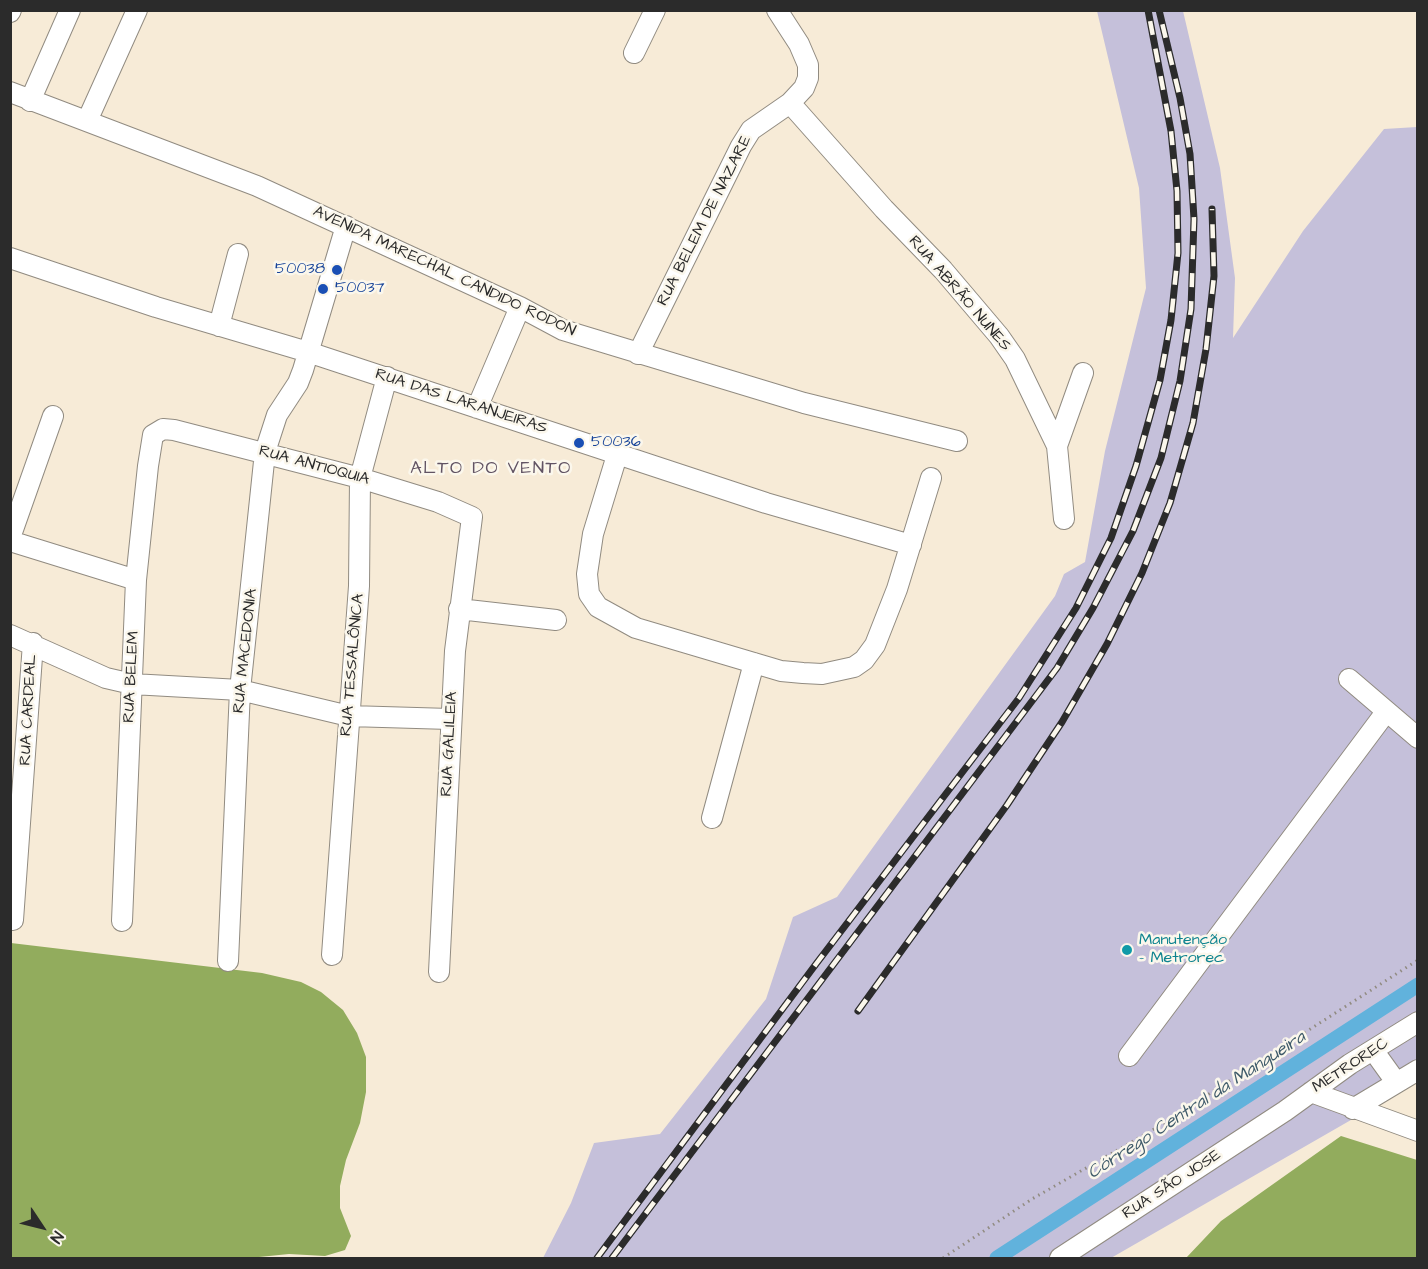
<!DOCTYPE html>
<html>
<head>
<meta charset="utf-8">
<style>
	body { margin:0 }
	#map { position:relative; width:1428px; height:1269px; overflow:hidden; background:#f7ebd7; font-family:"Architects Daughter",sans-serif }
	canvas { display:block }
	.frame { position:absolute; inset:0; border:12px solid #2b2b2b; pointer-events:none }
	.north { position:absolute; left:12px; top:1197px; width:60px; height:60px; -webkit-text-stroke:4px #fbf7ec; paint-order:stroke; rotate:125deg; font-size:16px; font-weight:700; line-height:24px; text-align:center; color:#2b2b2b }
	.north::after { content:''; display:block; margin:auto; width:21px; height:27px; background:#2b2b2b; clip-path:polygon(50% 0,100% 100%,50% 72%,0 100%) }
</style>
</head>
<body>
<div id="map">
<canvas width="1428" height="1269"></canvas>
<div class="frame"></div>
<div class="north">N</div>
</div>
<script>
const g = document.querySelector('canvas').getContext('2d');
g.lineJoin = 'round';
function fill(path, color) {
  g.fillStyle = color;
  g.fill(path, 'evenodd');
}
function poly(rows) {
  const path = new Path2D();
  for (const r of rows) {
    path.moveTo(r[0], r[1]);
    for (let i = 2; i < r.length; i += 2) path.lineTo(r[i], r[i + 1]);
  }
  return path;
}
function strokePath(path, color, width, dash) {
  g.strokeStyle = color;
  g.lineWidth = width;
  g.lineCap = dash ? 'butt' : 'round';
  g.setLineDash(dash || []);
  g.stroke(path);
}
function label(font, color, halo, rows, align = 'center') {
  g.font = font + ' "Architects Daughter",sans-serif';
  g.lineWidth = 5;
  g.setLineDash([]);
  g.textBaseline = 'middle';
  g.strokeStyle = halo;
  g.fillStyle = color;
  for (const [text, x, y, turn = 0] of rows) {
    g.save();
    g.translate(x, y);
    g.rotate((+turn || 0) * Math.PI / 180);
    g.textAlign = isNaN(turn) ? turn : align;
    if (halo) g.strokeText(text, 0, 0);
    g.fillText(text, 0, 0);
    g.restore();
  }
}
const industrial = poly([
	[1097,11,1183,11,1220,168,1235,278,1233,338,1303,231,1384,129,1417,127,1417,1082,1111,1258,543,1258,571,1203,594,1143,660,1134,766,999,793,917,837,897,1055,596,1064,574,1085,562,1105,451,1146,288,1139,188]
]);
const forest = poly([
	[11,943,262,973,301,982,321,992,343,1010,357,1033,366,1057,366,1092,360,1123,346,1160,340,1186,340,1208,351,1236,345,1250,325,1256,289,1254,249,1258,11,1258],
	[1341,1136,1417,1160,1417,1258,1186,1258,1221,1221]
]);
const canal = poly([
	[997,1258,1418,985]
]);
const path = poly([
	[943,1258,1032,1199,1156,1128,1418,960]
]);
const minor = poly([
	[10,12,11,10],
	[634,53,655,10],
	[10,92,257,186,520,307,563,330,804,403,957,441],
	[30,101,70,10],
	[790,103,884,209,943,270,999,336,1015,359,1057,446,1064,519],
	[87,121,137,10],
	[10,258,156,307,308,352,766,503,911,545],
	[219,326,238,254],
	[638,354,741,146,751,130,790,103,804,88,808,78,808,65,799,44,777,10],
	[477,408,520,307],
	[1057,446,1083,373],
	[618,452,593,534,587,574,589,594,598,607,636,628,781,671,803,673,822,674,854,667,864,660,875,645,897,589,931,478],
	[10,538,53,416],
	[10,541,136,580],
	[459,609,556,620],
	[10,635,106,678,132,684,240,690,349,716,450,719],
	[1349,679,1418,738],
	[712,818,754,663],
	[13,920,33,643],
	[122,921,136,580,148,466,153,435,163,429,174,430,360,478,438,502,472,517,455,651,439,972],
	[332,955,359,586,360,478,387,377],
	[228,961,240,690,265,452,277,415,298,383,303,370,346,226],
	[1373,1050,1396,1082],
	[1129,1056,1386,712],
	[1311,1092,1418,1131],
	[1353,1109,1418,1070],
	[1060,1258,1285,1111,1350,1064,1418,1022]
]);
const rail = poly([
	[858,1011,1007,805,1062,722,1107,644,1142,573,1170,503,1193,423,1206,349,1214,276,1212,209],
	[597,1258,816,964,1019,698,1076,608,1111,538,1136,466,1160,380,1171,320,1178,253,1177,191,1171,131,1148,10],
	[612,1258,1057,668,1093,608,1133,531,1161,458,1180,381,1191,309,1194,219,1190,154,1180,98,1159,10]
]);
const markers = [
	[337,270,6,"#1a4fb4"],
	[323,289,6,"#1a4fb4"],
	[579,443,6,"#1a4fb4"],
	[1127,950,6,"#0f9aa8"]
];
const streetNames = [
	["RUA BELEM DE NAZARE",705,221,-63],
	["AVENIDA MARECHAL CANDIDO RODON",444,272,25],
	["RUA ABRÃO NUNES",959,294,49],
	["RUA DAS LARANJEIRAS",461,402,18],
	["RUA ANTIOQUIA",314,466,15],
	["RUA MACEDONIA",246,651,-84],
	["RUA TESSALÔNICA",353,665,-85],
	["RUA BELEM",132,677,-87],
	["RUA CARDEAL",29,710,-87],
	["RUA GALILEIA",450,744,-87],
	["METROREC",1351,1066,-33],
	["RUA SÃO JOSE",1172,1185,-33]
];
const transitNames = [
	["50038",325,270,"right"],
	["50037",335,289],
	["50036",591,443]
];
const cultureNames = [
	["Manutenção",1139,941],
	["- Metrorec",1139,959]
];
const neighbourhoodNames = [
	["ALTO DO VENTO",491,469]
];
const waterNames = [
	["Córrego Central da Mangueira",1197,1106,-33]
];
fill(industrial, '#c5c0da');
fill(forest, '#92ac5d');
strokePath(canal, '#61b2dc', 15);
strokePath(minor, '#918b81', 22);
strokePath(path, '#918b81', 3, [1.5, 4.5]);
strokePath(minor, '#fff', 20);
strokePath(rail, '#2b2b2b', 7);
strokePath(rail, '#fbf7ec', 4.5, [14]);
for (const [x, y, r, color] of markers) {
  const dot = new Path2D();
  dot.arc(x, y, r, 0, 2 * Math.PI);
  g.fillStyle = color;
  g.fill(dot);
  strokePath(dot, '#fbf7ec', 2);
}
label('16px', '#2b2b2b', '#fbf7ec', streetNames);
label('16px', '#164399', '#fbf7ec', transitNames, 'left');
label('16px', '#0d838f', '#fbf7ec', cultureNames, 'left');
g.letterSpacing = '1.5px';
label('18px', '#615363', '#fbf7ec', neighbourhoodNames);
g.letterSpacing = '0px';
label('italic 18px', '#3e5a69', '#fbf7ec', waterNames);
</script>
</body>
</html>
